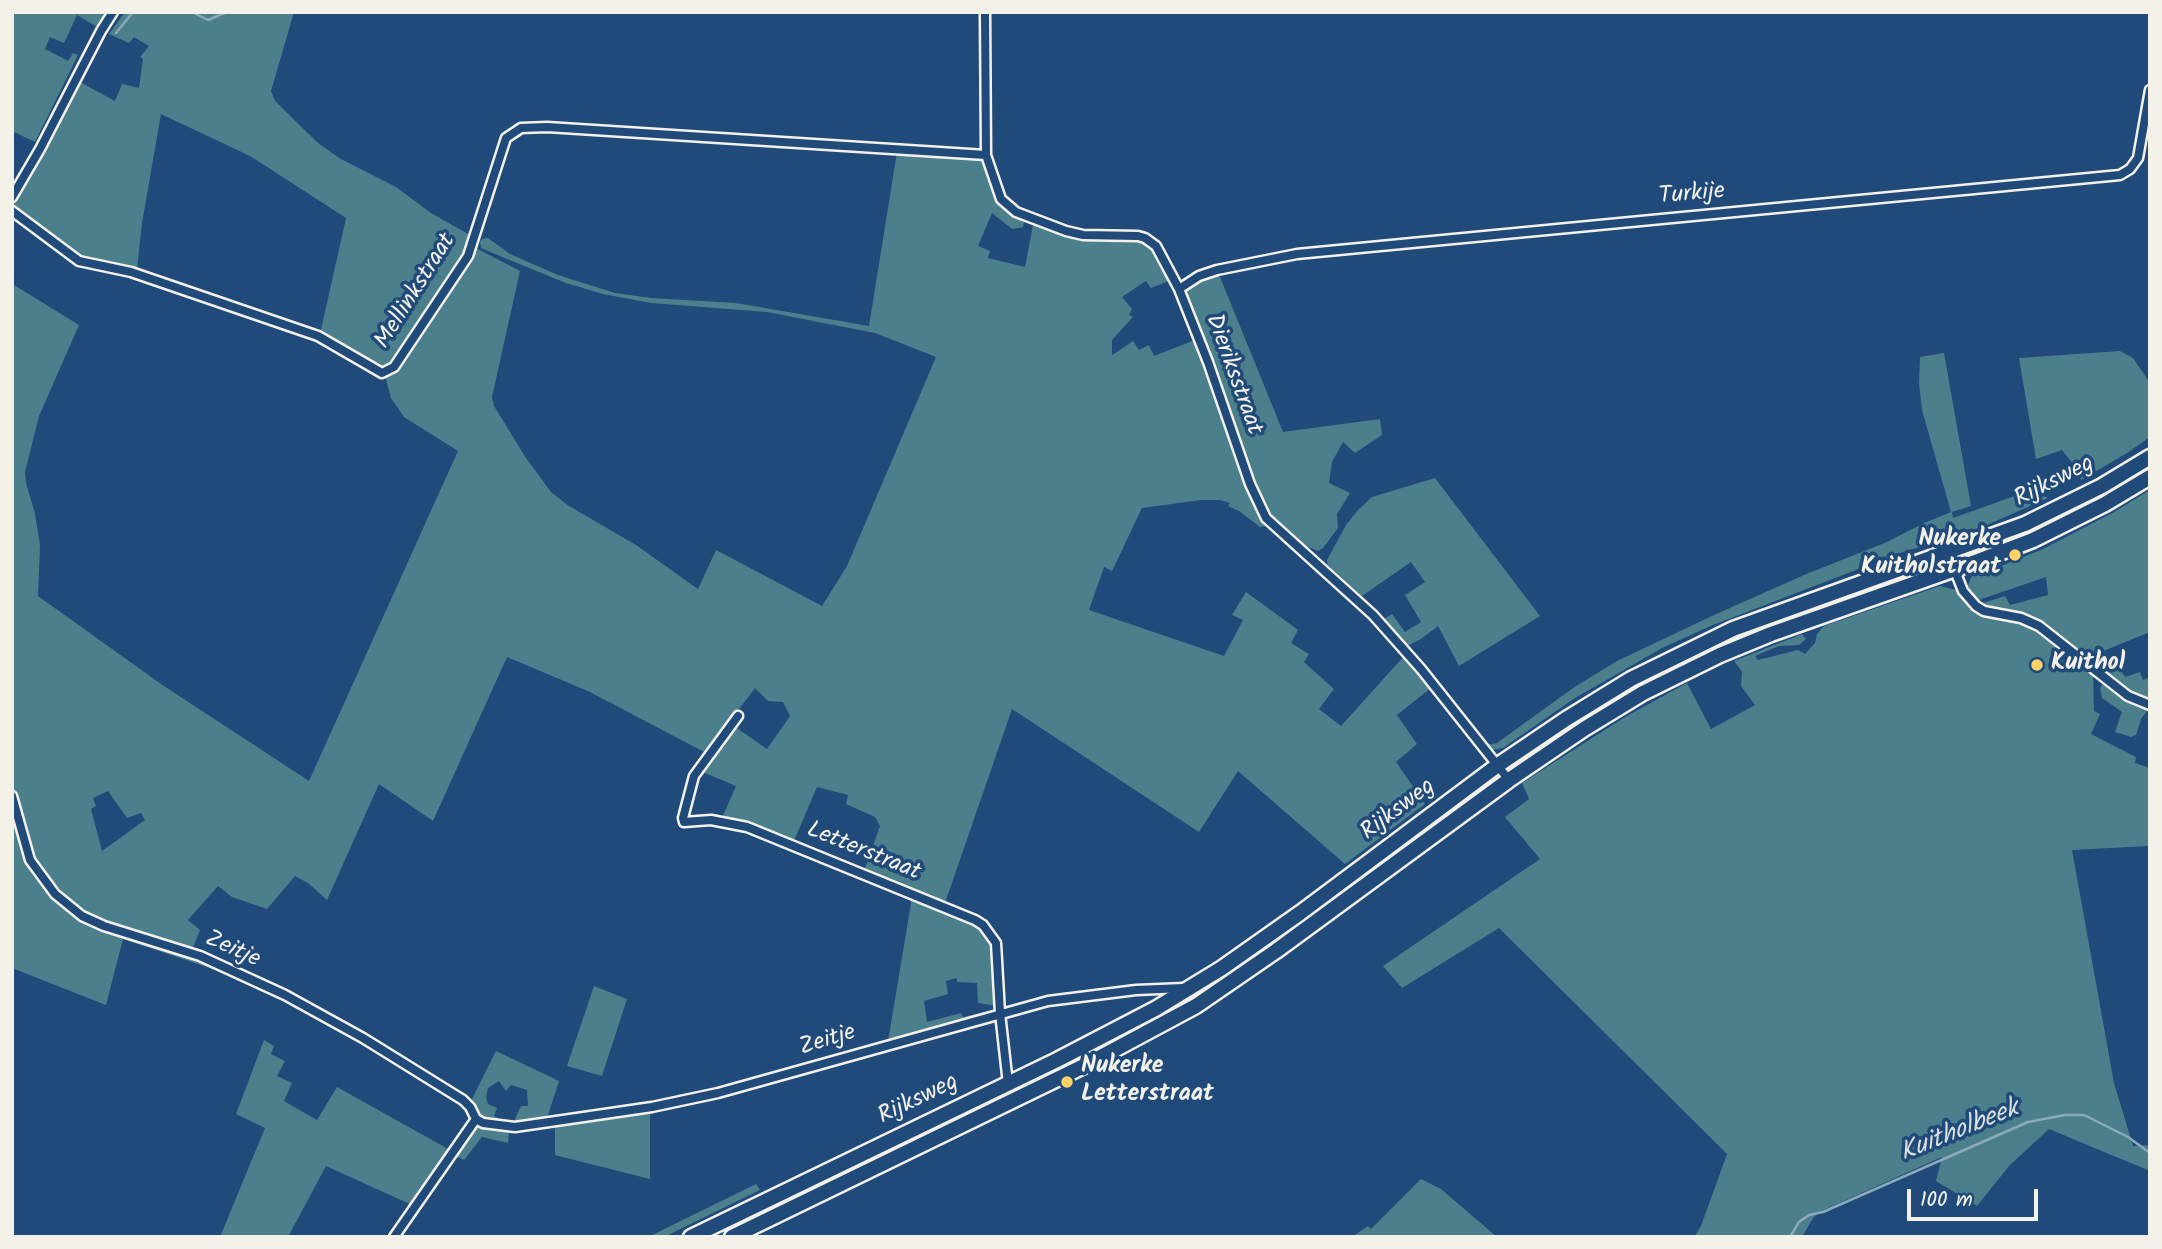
<!DOCTYPE html>
<html>
<head>
<meta charset="utf-8">
<style>
	body { margin:0 }
	#map { position:relative; width:2162px; height:1249px; overflow:hidden; background:#1f4a7a; font-family:Kalam,sans-serif }
	canvas { display:block }
	.frame { position:absolute; inset:0; border:14px solid #f4f1e8; pointer-events:none }
	.scale { position:absolute; left:1907px; top:1189px; width:131px; height:32px; box-sizing:border-box; border:4px solid #f4f1e8; border-top:0; padding-left:9px; font-size:21px; line-height:24px; white-space:nowrap; color:#f4f1e8; -webkit-text-stroke:5px #1f4a7a; paint-order:stroke }
</style>
</head>
<body>
<div id="map">
<canvas width="2162" height="1249"></canvas>
<div class="frame"></div>
<div class="scale">100 m</div>
</div>
<script>
const g = document.querySelector('canvas').getContext('2d');
g.lineJoin = 'round';
function fill(path, color) {
  g.fillStyle = color;
  g.fill(path, 'evenodd');
}
function poly(rows) {
  const path = new Path2D();
  for (const r of rows) {
    path.moveTo(r[0], r[1]);
    for (let i = 2; i < r.length; i += 2) path.lineTo(r[i], r[i + 1]);
  }
  return path;
}
function strokePath(path, color, width, dash) {
  g.strokeStyle = color;
  g.lineWidth = width;
  g.lineCap = dash ? 'butt' : 'round';
  g.setLineDash(dash || []);
  g.stroke(path);
}
function label(font, color, halo, rows, align = 'center') {
  g.font = font + ' Kalam,sans-serif';
  g.lineWidth = 7;
  g.setLineDash([]);
  g.textBaseline = 'middle';
  g.strokeStyle = halo;
  g.fillStyle = color;
  for (const [text, x, y, turn = 0] of rows) {
    g.save();
    g.translate(x, y);
    g.rotate((+turn || 0) * Math.PI / 180);
    g.textAlign = isNaN(turn) ? turn : align;
    if (halo) g.strokeText(text, 0, 0);
    g.fillText(text, 0, 0);
    g.restore();
  }
}
const green = poly([
	[12,12,107,12,97,27,77,15,64,43,50,37,45,49,68,61,73,53,78,55,35,142,12,131],
	[125,12,294,12,271,91,275,101,318,143,341,159,396,187,431,213,470,235,461,261,388,367,385,369,375,368,351,350,320,334,346,218,250,156,161,114,142,223,137,269,76,256,15,210,13,206,14,202,80,82,115,101,122,84,139,88,143,59,140,57,149,46,134,37,129,43,109,34],
	[897,152,977,157,981,159,996,201,1010,215,1024,222,1023,227,1012,229,992,213,978,246,990,251,988,258,1025,267,1033,225,1065,233,1106,240,1134,239,1148,243,1155,249,1171,280,1151,288,1146,281,1122,297,1132,309,1129,315,1133,317,1112,340,1112,355,1133,341,1139,350,1149,345,1154,356,1195,340,1247,486,1266,523,1265,526,1260,527,1239,511,1228,506,1230,503,1220,500,1201,500,1142,508,1112,571,1104,567,1089,610,1224,656,1243,620,1232,615,1246,592,1298,630,1291,643,1309,654,1304,662,1334,689,1319,709,1341,726,1405,655,1432,687,1397,715,1417,744,1396,762,1425,804,1345,864,1238,771,1199,832,1012,709,945,903,864,871,880,826,875,817,846,804,848,795,817,787,793,843,743,822,722,818,736,786,700,771,734,726,767,749,790,716,783,702,768,701,755,688,706,753,590,692,507,657,433,821,379,784,327,900,308,883,295,876,267,909,232,897,218,886,188,920,200,930,190,955,232,973,231,975,123,939,106,1005,12,968,14,285,79,325,39,416,25,472,26,483,35,514,40,545,38,596,161,684,309,781,458,451,404,417,391,398,385,376,396,370,468,263,474,247,520,271,492,397,494,406,526,458,551,492,569,506,636,545,698,589,716,550,822,606,847,566,936,357,875,333,767,312,651,303,603,294,566,283,507,259,481,248,480,242,482,239,488,238,510,254,558,275,615,293,651,298,736,303,869,326],
	[108,791,127,818,141,813,145,820,102,851,91,809,96,806,93,798],
	[1218,272,1283,432,1380,419,1382,435,1355,453,1343,442,1332,462,1329,483,1350,493,1337,514,1338,528,1323,548,1318,551,1306,546,1273,519,1263,503,1188,297,1187,291,1193,284],
	[2120,351,2133,358,2150,383,2150,437,2127,453,2081,480,2074,465,2062,450,2036,459,2019,358],
	[1944,353,1971,506,1952,512,1953,518,2023,493,2035,491,2048,498,1978,529,1900,553,1713,625,1664,647,1575,698,1503,748,1492,750,1486,745,1497,743,1573,688,1617,661,1714,615,1804,575,1887,542,1924,523,1951,512,1922,410,1919,383,1920,357],
	[1435,478,1540,616,1459,666,1438,626,1421,639,1407,646,1384,619,1392,614,1405,632,1421,622,1405,595,1425,582,1411,562,1362,596,1328,565,1327,560,1346,525,1358,510,1372,497],
	[2150,490,2150,632,2086,658,2043,625,1985,608,1980,604,2005,596,2010,605,2048,595,2046,577,1976,601,1970,593,1968,585,1972,576,1989,571,2043,549,2114,512],
	[1940,586,1956,590,1978,613,2016,620,2032,626,2093,673,2094,711,2100,714,2091,734,2136,757,2135,763,2150,768,2150,846,2072,850,2114,1083,2133,1146,2150,1145,2150,1171,2049,1129,2009,1166,1977,1206,1936,1181,1942,1157,1819,1212,1813,1218,1802,1237,1694,1237,1701,1226,1727,1154,1499,928,1402,988,1383,966,1540,859,1505,817,1529,799,1522,783,1625,717,1687,683,1711,729,1755,705,1741,686,1742,672,1734,661,1802,634,1806,639,1799,645,1779,646,1755,656,1758,660,1798,650,1805,654,1815,643,1817,634,1824,626],
	[2101,662,2110,669,2117,663,2125,677,2140,672,2143,680,2150,677,2150,703,2128,692,2096,667],
	[2104,681,2150,707,2141,719,2136,735,2131,737,2115,732,2122,712,2102,698,2100,688],
	[912,897,982,927,993,942,997,1006,978,1003,977,983,957,982,957,978,946,981,948,994,924,1001,927,1022,961,1013,963,1017,993,1010,994,1013,888,1041],
	[594,986,627,999,602,1076,567,1066],
	[264,1040,274,1046,271,1054,285,1061,277,1076,292,1083,284,1101,317,1120,337,1087,450,1150,412,1205,326,1166,288,1237,220,1237,265,1128,236,1114],
	[496,1051,559,1081,546,1121,513,1123,521,1106,528,1106,527,1090,511,1085,506,1091,499,1081,488,1088,486,1097,488,1104,497,1108,494,1116,504,1121,504,1123,482,1119,470,1103],
	[650,1111,650,1179,555,1155,555,1125],
	[475,1127,509,1131,508,1143,482,1137,464,1160,455,1156],
	[1421,1179,1441,1189,1497,1237,1352,1237,1368,1226,1371,1229],
	[756,1184,760,1190,664,1237,648,1237]
]);
const stream = poly([
	[192,12,208,20,227,12],
	[116,33,133,12],
	[1790,1237,1799,1222,1809,1215,1823,1212,2028,1122,2065,1115,2084,1115,2128,1137,2150,1153]
]);
const minor = poly([
	[985,12,986,155,1001,199,1016,212,1066,231,1083,235,1138,236,1145,238,1156,246,1179,289,1208,362,1250,484,1266,518,1373,615,1421,669,1509,780],
	[12,197,40,149,101,31,113,12],
	[12,211,79,261,131,272,318,336,382,373,394,367,468,256,506,138,521,128,547,127,986,155],
	[1179,289,1199,276,1217,270,1297,254,2120,175,2130,169,2138,158,2150,90],
	[1948,553,1963,591,1976,606,1984,611,2021,618,2039,626,2128,696,2150,705],
	[738,716,694,776,683,818,684,822,711,820,747,827,975,920,983,925,996,943,1000,1013,1008,1084],
	[12,796,30,860,55,894,82,916,104,926,200,956,285,995,363,1038,463,1100,470,1107,476,1119,394,1237],
	[476,1119,483,1123,515,1127,652,1107,718,1093,1048,1001,1136,990,1184,988]
]);
const trunk = poly([
	[691,1237,1057,1060,1155,1009,1222,968,1300,913,1498,765,1566,719,1631,679,1733,629,2025,524,2102,486,2150,457],
	[732,1237,1086,1065,1196,1006,1276,951,1509,780,1584,729,1643,693,1720,655,1771,634,1978,561,2033,540,2105,504,2150,477]
]);
const markers = [
	[2015,555,7,"#ffd166"],
	[2037,665,7,"#ffd166"],
	[1067,1082,7,"#ffd166"]
];
const streetNames = [
	["Turkije",1692,196,-5],
	["Mellinkstraat",417,292,-58],
	["Dieriksstraat",1232,375,70],
	["Rijksweg",2055,483,-27],
	["Rijksweg",1399,811,-37],
	["Letterstraat",863,853,22],
	["Zeitje",232,951,24],
	["Zeitje",828,1042,-17],
	["Rijksweg",919,1101,-26]
];
const poiNames = [
	["Nukerke",2001,541,"right"],
	["Kuitholstraat",2001,569,"right"],
	["Kuithol",2051,665],
	["Nukerke",1081,1068],
	["Letterstraat",1081,1096]
];
const waterNames = [
	["Kuitholbeek",1960,1133,-22]
];
fill(green, '#4c7f8c');
strokePath(stream, '#8aaabc', 2.5);
strokePath(minor, '#f4f1e8', 13);
strokePath(trunk, '#f4f1e8', 19);
strokePath(minor, '#1f4a7a', 8);
strokePath(trunk, '#1f4a7a', 14);
for (const [x, y, r, color] of markers) {
  const dot = new Path2D();
  dot.arc(x, y, r, 0, 2 * Math.PI);
  g.fillStyle = color;
  g.fill(dot);
  strokePath(dot, '#1f4a7a', 2.5);
}
label('24px', '#f4f1e8', '#1f4a7a', streetNames);
label('bold 24px', '#f4f1e8', '#1f4a7a', poiNames, 'left');
label('italic 26px', '#d9dfdd', '#1f4a7a', waterNames);
</script>
</body>
</html>
